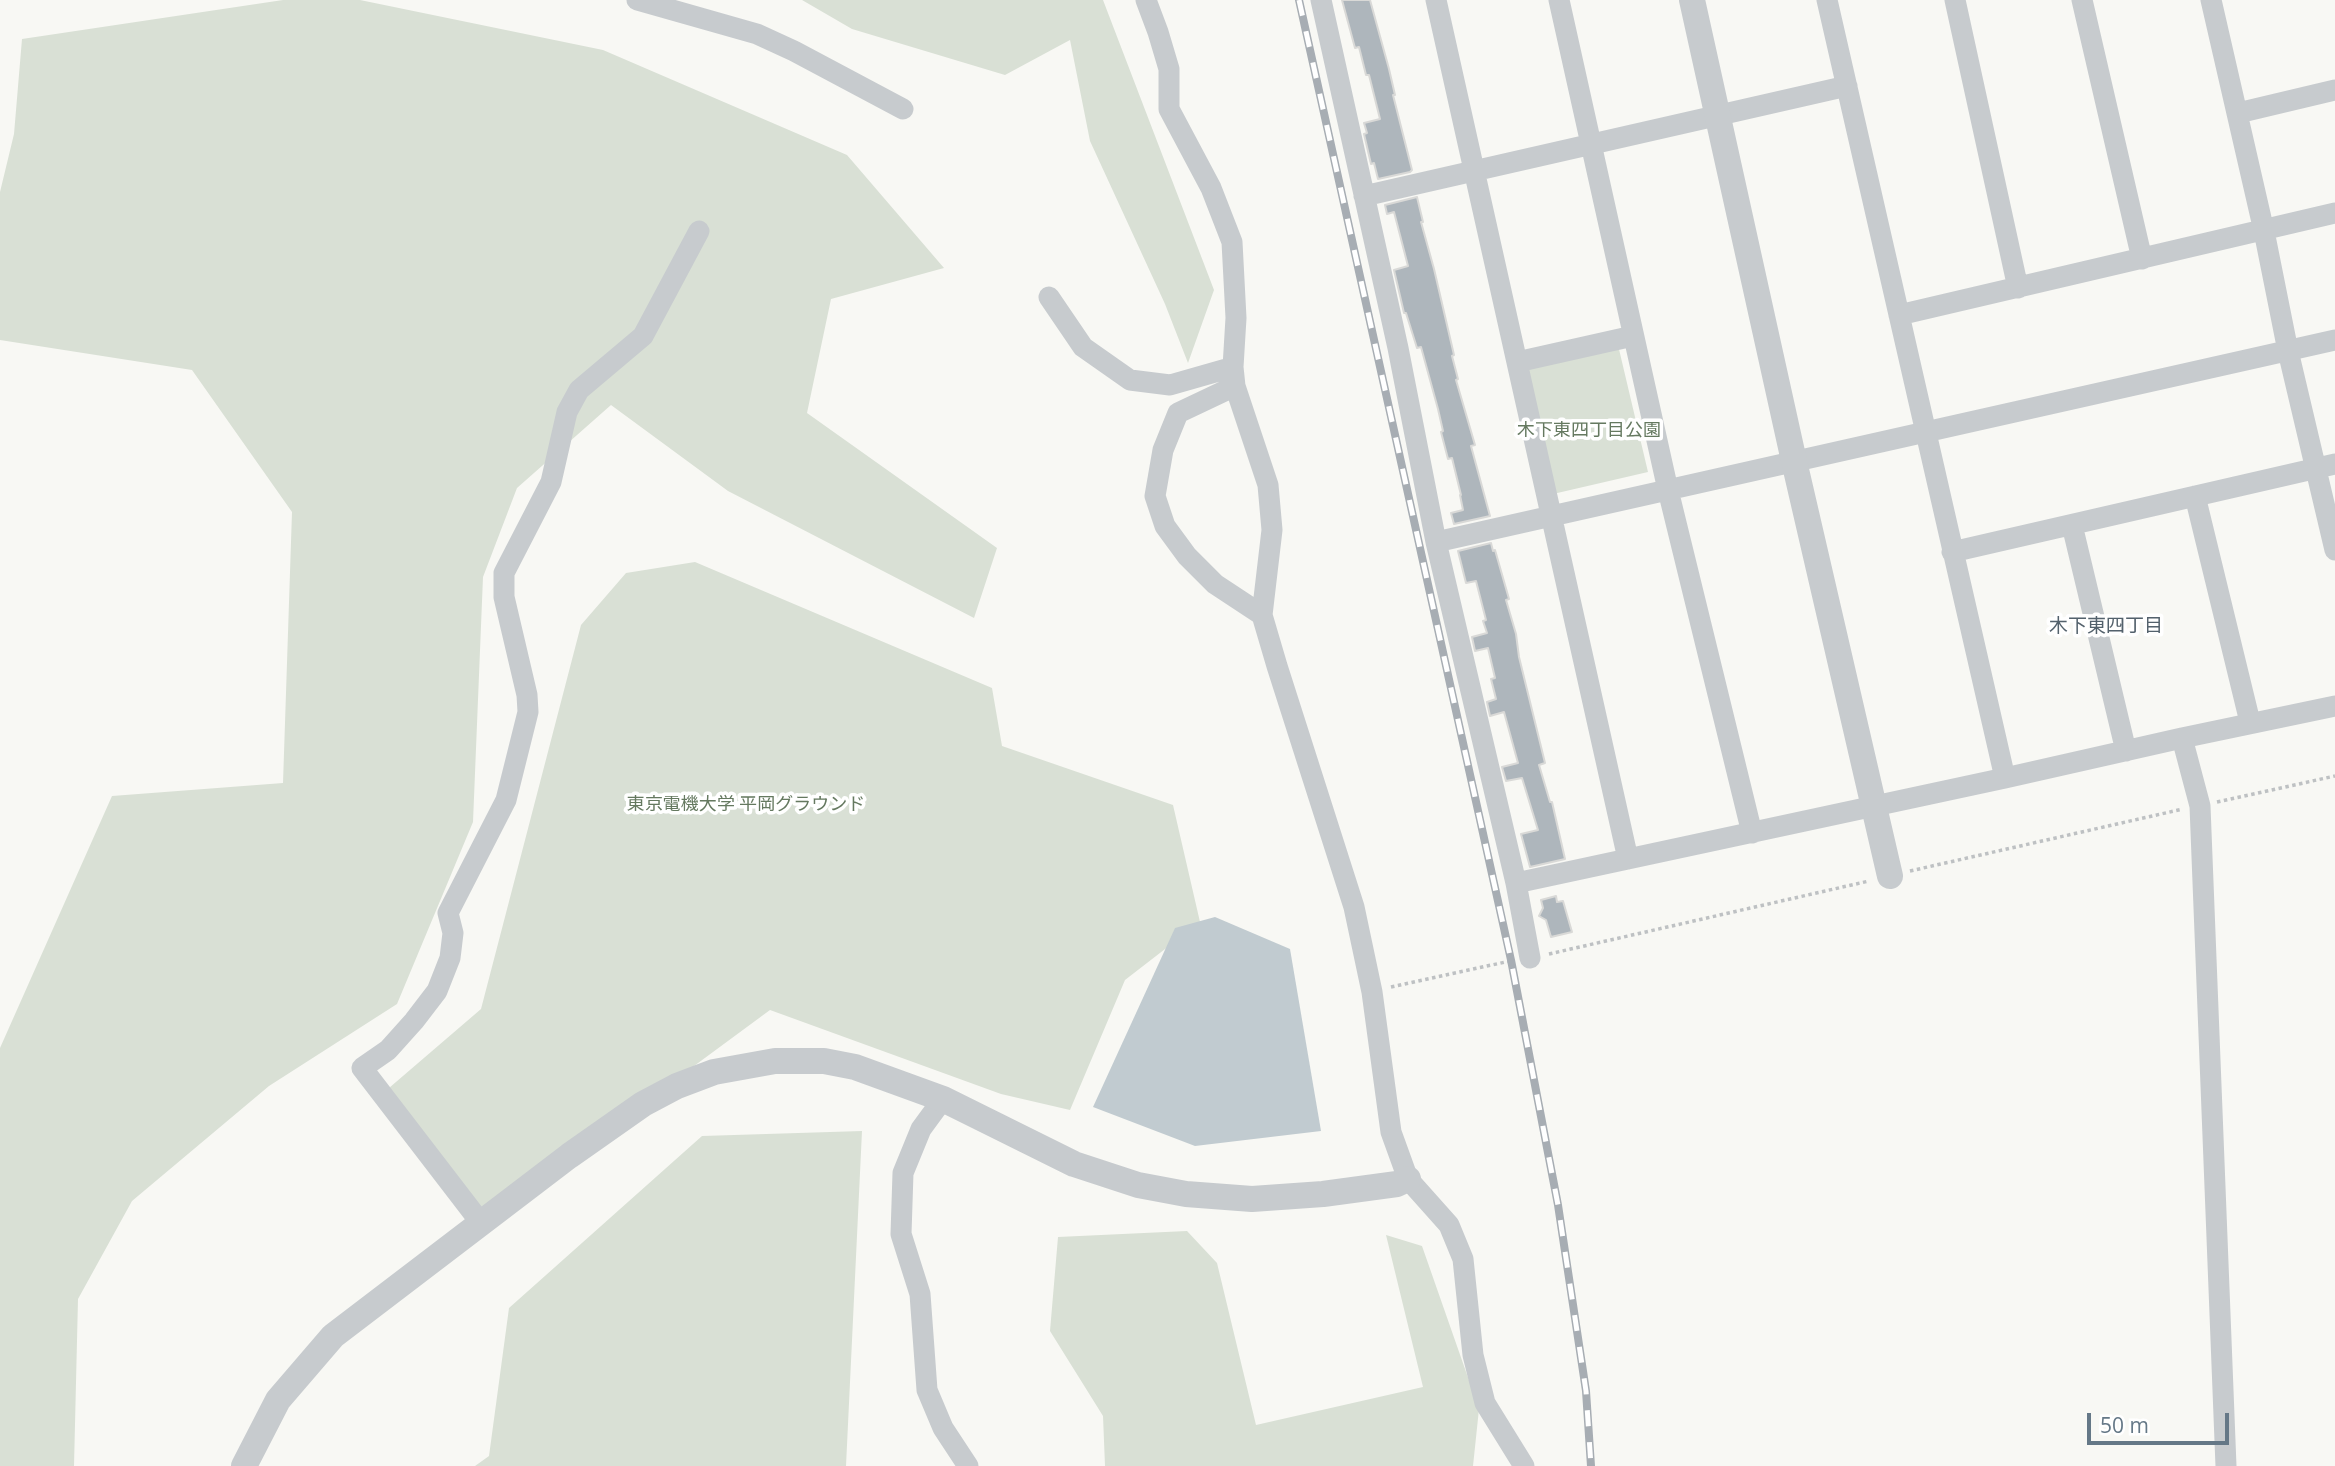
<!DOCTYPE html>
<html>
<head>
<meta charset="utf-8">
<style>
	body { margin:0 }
	#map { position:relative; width:2335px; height:1466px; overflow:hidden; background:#f8f8f4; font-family:"Open Sans",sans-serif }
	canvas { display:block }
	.scale { position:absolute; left:2087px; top:1413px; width:142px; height:32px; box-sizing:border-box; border:4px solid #657887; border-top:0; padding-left:9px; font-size:21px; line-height:24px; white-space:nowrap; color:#657887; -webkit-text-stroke:5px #fff; paint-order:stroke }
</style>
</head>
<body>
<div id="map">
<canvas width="2335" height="1466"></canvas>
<div class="scale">50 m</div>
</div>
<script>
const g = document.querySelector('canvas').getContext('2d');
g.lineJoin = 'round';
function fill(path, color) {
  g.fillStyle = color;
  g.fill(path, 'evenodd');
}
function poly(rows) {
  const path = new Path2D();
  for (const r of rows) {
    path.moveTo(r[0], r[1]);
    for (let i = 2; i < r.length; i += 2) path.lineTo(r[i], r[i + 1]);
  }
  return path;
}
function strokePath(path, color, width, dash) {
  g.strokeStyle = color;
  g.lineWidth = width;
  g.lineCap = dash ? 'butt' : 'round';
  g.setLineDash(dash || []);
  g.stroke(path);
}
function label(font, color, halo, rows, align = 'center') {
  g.font = font + ' "Open Sans","Noto Sans JP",sans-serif';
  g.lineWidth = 7;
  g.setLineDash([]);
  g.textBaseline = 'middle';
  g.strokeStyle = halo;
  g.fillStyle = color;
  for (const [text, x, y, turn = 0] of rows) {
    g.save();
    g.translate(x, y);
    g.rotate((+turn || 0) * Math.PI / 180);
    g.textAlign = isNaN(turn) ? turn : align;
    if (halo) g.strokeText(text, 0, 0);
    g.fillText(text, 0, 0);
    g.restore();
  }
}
const green = poly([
	[283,0,360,0,603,50,847,155,944,268,831,299,807,413,997,548,974,618,728,491,611,405,517,488,483,577,473,822,397,1004,269,1086,132,1201,78,1299,74,1466,0,1466,0,1048,112,796,283,783,292,512,192,370,0,340,0,192,14,134,22,39],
	[802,0,1103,0,1214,290,1188,363,1165,304,1090,141,1070,40,1005,75,852,29],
	[1618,345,1648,472,1553,494,1524,364],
	[695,562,992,688,1002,746,1173,805,1200,922,1125,980,1070,1110,1001,1094,770,1010,481,1223,382,1094,481,1009,581,625,626,573],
	[862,1131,846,1466,475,1466,489,1456,509,1308,702,1136],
	[1187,1231,1217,1263,1256,1425,1423,1387,1386,1235,1422,1246,1479,1409,1473,1466,1105,1466,1103,1416,1050,1331,1058,1237]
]);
const water = poly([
	[1215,917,1290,949,1321,1131,1195,1146,1093,1107,1175,928]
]);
const building = poly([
	[1342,0,1370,0,1389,69,1395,95,1393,95,1412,170,1410,172,1378,179,1374,163,1371,164,1364,134,1367,133,1364,123,1380,119,1369,75,1366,75,1359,47,1355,48,1342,0],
	[1417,197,1423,222,1421,222,1434,269,1454,355,1452,356,1458,379,1456,380,1475,445,1471,446,1490,516,1454,524,1451,513,1463,510,1460,495,1461,495,1452,458,1448,459,1441,432,1443,431,1438,409,1421,347,1417,348,1406,313,1404,313,1394,270,1408,266,1394,212,1387,214,1385,205,1417,197],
	[1491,543,1493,551,1495,550,1509,599,1506,600,1516,634,1519,657,1545,763,1539,765,1550,802,1552,802,1565,859,1530,867,1521,834,1538,830,1522,778,1506,781,1502,767,1518,763,1504,712,1490,716,1487,702,1496,699,1491,679,1495,678,1488,648,1475,651,1472,637,1487,633,1483,621,1486,620,1476,581,1466,583,1458,551,1491,543],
	[1556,896,1557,902,1563,901,1572,932,1551,937,1546,920,1539,916,1543,908,1541,900,1556,896]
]);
const path = poly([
	[2217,802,2335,776],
	[1910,871,2183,809],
	[1549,954,1869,881],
	[1391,987,1510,961]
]);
const minor = poly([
	[637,0,757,34,794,51,903,109],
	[1146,0,1158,32,1169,69,1169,109,1211,188,1232,242,1236,318,1233,367,1235,386,1268,485,1272,530,1262,615,1277,666,1354,907,1372,992,1391,1132,1408,1179,1449,1225,1463,1259,1473,1355,1485,1403,1524,1466],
	[1321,0,1398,348,1436,542,1516,883,1530,958],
	[1436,0,1628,859],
	[1559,0,1668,490,1752,833],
	[1827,0,2005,778],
	[1955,0,2018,288],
	[2082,0,2142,259],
	[2211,0,2264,231,2288,351,2335,550],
	[2238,113,2335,90],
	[1364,196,1847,86],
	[1049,297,1083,347,1130,380,1170,385,1233,367],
	[1899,315,2335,213],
	[1517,362,1633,336],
	[1235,386,1178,413,1163,450,1155,496,1165,526,1187,556,1215,584,1262,615],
	[2195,496,2250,722],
	[2072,525,2126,751],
	[1436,542,2335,340],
	[1952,552,2335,464],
	[1516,883,2005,778,2182,738],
	[943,1099,921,1129,903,1173,901,1234,920,1294,927,1390,943,1428,968,1466],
	[481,1223,362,1068,388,1050,414,1021,437,991,450,958,453,933,448,913,506,800,528,712,527,695,504,597,504,573,551,482,567,412,579,390,643,336,699,231],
	[2226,1466,2200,806,2182,738,2335,706]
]);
const tertiary = poly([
	[1692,0,1794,461,1890,876],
	[244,1466,278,1400,333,1336,569,1156,643,1104,677,1086,714,1072,775,1061,824,1061,855,1067,943,1099,1074,1164,1138,1185,1186,1194,1252,1199,1323,1194,1397,1184,1408,1179]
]);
const rail = poly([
	[1299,0,1511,960,1558,1205,1586,1391,1591,1466]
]);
const parkNames = [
	["木下東四丁目公園",1589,431],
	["東京電機大学 平岡グラウンド",746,805]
];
const neighbourhoodNames = [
	["木下東四丁目",2106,627]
];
fill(green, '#d9e0d5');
fill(water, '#c1cbd0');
fill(building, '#aeb6bc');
strokePath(building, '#d9d9d7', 2);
strokePath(path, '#bec1c3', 3.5, [3.5, 3.5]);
strokePath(minor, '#c7cbce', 21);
strokePath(tertiary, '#c7cbce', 26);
strokePath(rail, '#a7adb3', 8);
strokePath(rail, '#fff', 5, [16]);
label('18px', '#657960', '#fff', parkNames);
label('19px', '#53616c', '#fff', neighbourhoodNames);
</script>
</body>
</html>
